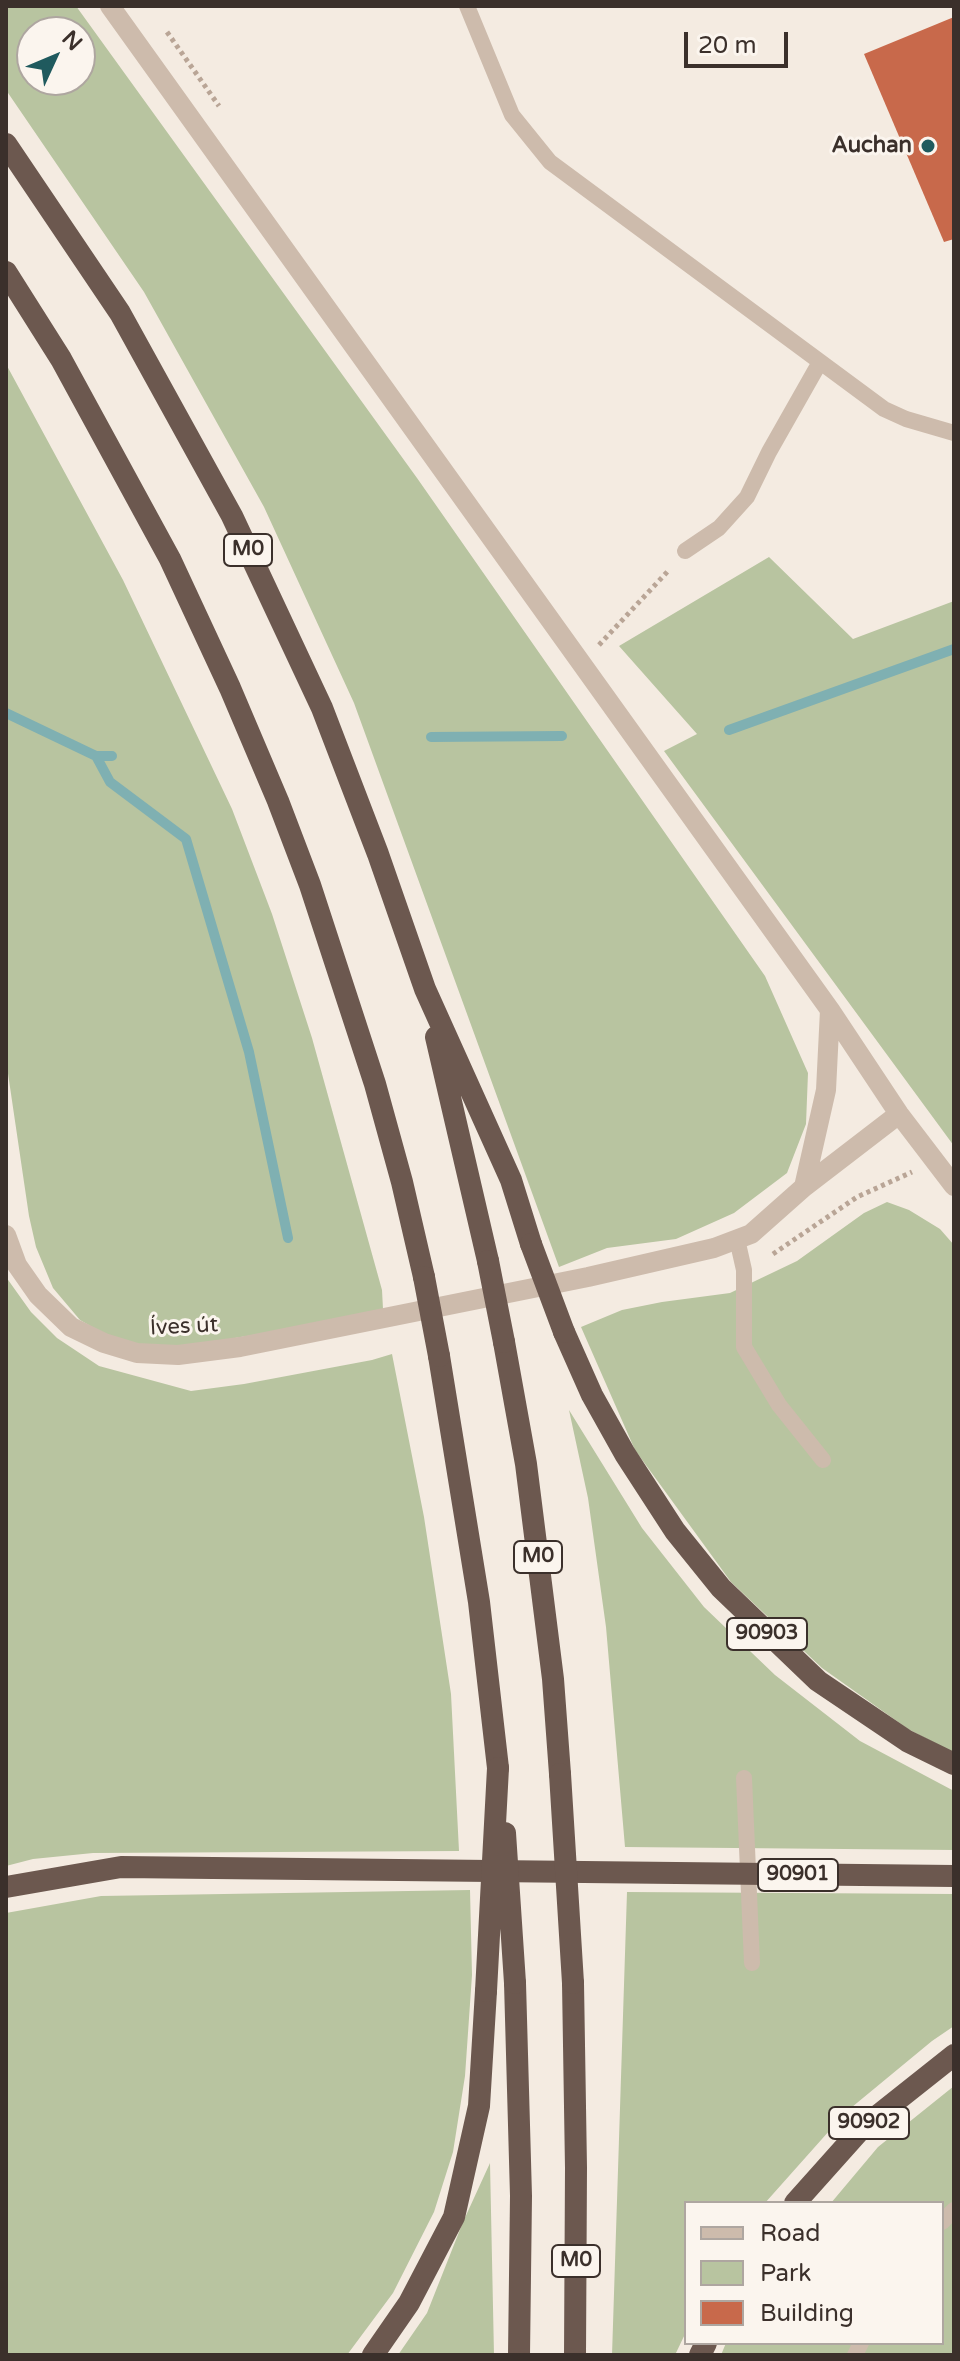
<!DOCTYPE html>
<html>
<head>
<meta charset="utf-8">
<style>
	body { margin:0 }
	#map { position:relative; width:960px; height:2361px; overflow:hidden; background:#f4ebe1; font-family:"Varela Round",sans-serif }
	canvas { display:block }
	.frame { position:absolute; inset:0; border:8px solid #3b302b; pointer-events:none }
	.legend { position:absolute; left:684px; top:2201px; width:260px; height:144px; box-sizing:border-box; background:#fbf5ee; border:2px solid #aea6a0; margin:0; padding:10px 14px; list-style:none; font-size:24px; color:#3b302b }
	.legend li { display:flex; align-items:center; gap:16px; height:40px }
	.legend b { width:40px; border:2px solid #aea6a0 }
	.north { position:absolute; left:16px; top:16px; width:80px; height:80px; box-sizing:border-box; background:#fbf5ee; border:2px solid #aea6a0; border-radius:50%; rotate:46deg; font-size:22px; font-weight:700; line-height:32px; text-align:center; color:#3b302b }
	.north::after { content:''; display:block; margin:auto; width:28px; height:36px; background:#1f5a5e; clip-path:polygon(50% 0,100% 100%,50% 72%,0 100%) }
	.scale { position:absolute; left:684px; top:32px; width:104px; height:36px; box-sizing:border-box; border:4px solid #3b302b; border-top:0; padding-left:10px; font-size:24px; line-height:28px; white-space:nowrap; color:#3b302b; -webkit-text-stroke:6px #fbf5ee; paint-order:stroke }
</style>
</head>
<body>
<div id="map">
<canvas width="960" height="2361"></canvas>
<div class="frame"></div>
<ul class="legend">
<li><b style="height:10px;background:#cdbbac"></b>Road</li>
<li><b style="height:22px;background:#b8c4a0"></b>Park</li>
<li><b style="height:22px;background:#c8694b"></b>Building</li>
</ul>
<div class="north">N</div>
<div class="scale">20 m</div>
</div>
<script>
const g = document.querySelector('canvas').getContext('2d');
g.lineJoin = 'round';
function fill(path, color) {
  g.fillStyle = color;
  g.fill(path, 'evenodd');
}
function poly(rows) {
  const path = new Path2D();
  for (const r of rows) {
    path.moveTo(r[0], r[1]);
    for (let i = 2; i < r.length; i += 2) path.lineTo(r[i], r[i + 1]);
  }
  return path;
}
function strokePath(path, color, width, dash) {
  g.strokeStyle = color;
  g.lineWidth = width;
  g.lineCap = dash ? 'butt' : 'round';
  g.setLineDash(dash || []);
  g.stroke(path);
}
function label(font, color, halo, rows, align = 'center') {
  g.font = font + ' "Varela Round",sans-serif';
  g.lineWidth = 6;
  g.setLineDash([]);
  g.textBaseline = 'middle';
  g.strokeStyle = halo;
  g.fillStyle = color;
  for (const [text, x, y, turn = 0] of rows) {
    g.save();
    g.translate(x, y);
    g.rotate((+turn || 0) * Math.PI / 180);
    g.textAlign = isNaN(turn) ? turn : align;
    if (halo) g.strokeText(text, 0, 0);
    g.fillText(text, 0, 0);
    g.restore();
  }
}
const green = poly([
	[6,6,76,6,417,478,765,976,808,1073,806,1124,787,1173,734,1213,676,1239,607,1248,559,1267,354,703,264,507,144,292,6,90],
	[32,32,80,32,80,80,32,80],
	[6,364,123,580,232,809,272,914,312,1038,382,1290,383,1309,324,1323,176,1348,140,1345,109,1337,80,1320,53,1288,36,1247,29,1216,6,1060],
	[769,557,853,639,954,601,954,1146,664,751,697,734,619,646],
	[887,1202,909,1210,940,1229,954,1245,954,1753,908,1729,822,1668,731,1582,635,1450,581,1327,622,1310,662,1302,730,1293,797,1261,864,1213],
	[6,1277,31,1312,57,1338,99,1366,191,1391,244,1384,372,1360,392,1354,424,1517,451,1694,459,1851,93,1853,33,1859,6,1866],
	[569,1410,642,1528,704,1607,775,1675,860,1741,954,1791,954,1850,625,1847,606,1627,588,1498],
	[470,1890,472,1975,465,2076,453,2152,434,2212,393,2293,347,2355,6,2355,6,1913,101,1896],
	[627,1892,954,1894,954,2026,932,2041,846,2112,765,2203,686,2203,686,2332,675,2355,612,2355],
	[954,2086,954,2355,721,2355,726,2343,942,2343,942,2203,831,2203,878,2147],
	[490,2163,494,2355,398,2355,427,2313,463,2222]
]);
const stream = poly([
	[6,713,96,756,112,756],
	[729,730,954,649],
	[431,737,562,736],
	[96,756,110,782,186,839,249,1052,288,1238]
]);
const building = poly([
	[954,17,954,239,944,242,864,54]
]);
const path = poly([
	[167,32,219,106],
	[599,645,669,570],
	[773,1254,857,1197,912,1172]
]);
const service = poly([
	[467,6,512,115,550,162,884,409,906,419,954,433],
	[685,551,719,528,747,497,769,452,820,362],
	[737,1239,744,1270,744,1347,779,1405,823,1460],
	[744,1778,752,1963],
	[942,2222,954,2210],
	[855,2355,861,2343]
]);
const minor = poly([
	[110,6,830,1010,899,1114,954,1186],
	[804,1187,826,1090,830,1010],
	[6,1235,17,1265,38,1295,71,1327,104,1343,137,1353,178,1355,240,1347,588,1277,714,1248,751,1234,804,1187,899,1114]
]);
const trunk = poly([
	[6,144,120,313,232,516,322,708,378,854,425,989,511,1180,531,1244],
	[6,272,61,359,170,559,230,688,278,801,310,885,375,1084,402,1182,424,1277],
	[436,1037,488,1261],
	[564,1332,592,1395,625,1454,675,1531,721,1588,818,1681,907,1741,954,1764],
	[504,1342,526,1464,553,1679,560,1774],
	[439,1356,479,1602,498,1768],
	[6,1887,121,1867,954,1876],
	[515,1983,521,2196,519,2355],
	[573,1983,576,2168,575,2355],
	[795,2203,862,2128,954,2055],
	[373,2355,409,2303,454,2217,479,2106,486,1991],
	[700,2355,706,2343]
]);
const trunkBridge = poly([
	[531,1244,564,1332],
	[488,1261,504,1342],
	[424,1277,439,1356],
	[560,1774,573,1983],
	[505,1833,515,1983],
	[486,1991,498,1768]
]);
const markers = [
	[928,146,8,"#1f5a5e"]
];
const shields = [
	[248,550,48],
	[538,1557,48],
	[767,1634,80],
	[798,1875,80],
	[869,2123,80],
	[576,2261,48]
];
const shieldNames = [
	["M0",248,550],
	["M0",538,1557],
	["90903",767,1634],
	["90901",798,1875],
	["90902",869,2123],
	["M0",576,2261]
];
const poiNames = [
	["Auchan",912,146]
];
const streetNames = [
	["Íves út",184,1327,-3]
];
fill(green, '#b8c4a0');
strokePath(stream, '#7fb0b2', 10);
fill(building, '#c8694b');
strokePath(path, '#b9a596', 5, [4, 4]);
strokePath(service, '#cdbbac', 16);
strokePath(minor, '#cdbbac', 20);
strokePath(trunk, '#6c584f', 22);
strokePath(trunkBridge, '#6c584f', 22);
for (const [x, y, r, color] of markers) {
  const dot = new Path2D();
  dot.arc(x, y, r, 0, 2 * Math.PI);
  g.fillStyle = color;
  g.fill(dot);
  strokePath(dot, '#fbf5ee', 3);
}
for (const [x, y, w] of shields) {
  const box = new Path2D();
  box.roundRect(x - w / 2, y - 16, w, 32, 6);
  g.fillStyle = '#fbf5ee';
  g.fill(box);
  strokePath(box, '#3b302b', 2);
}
label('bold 20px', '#3b302b', null, shieldNames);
label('bold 22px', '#3b302b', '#fbf5ee', poiNames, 'right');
label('22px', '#3b302b', '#fbf5ee', streetNames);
</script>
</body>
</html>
